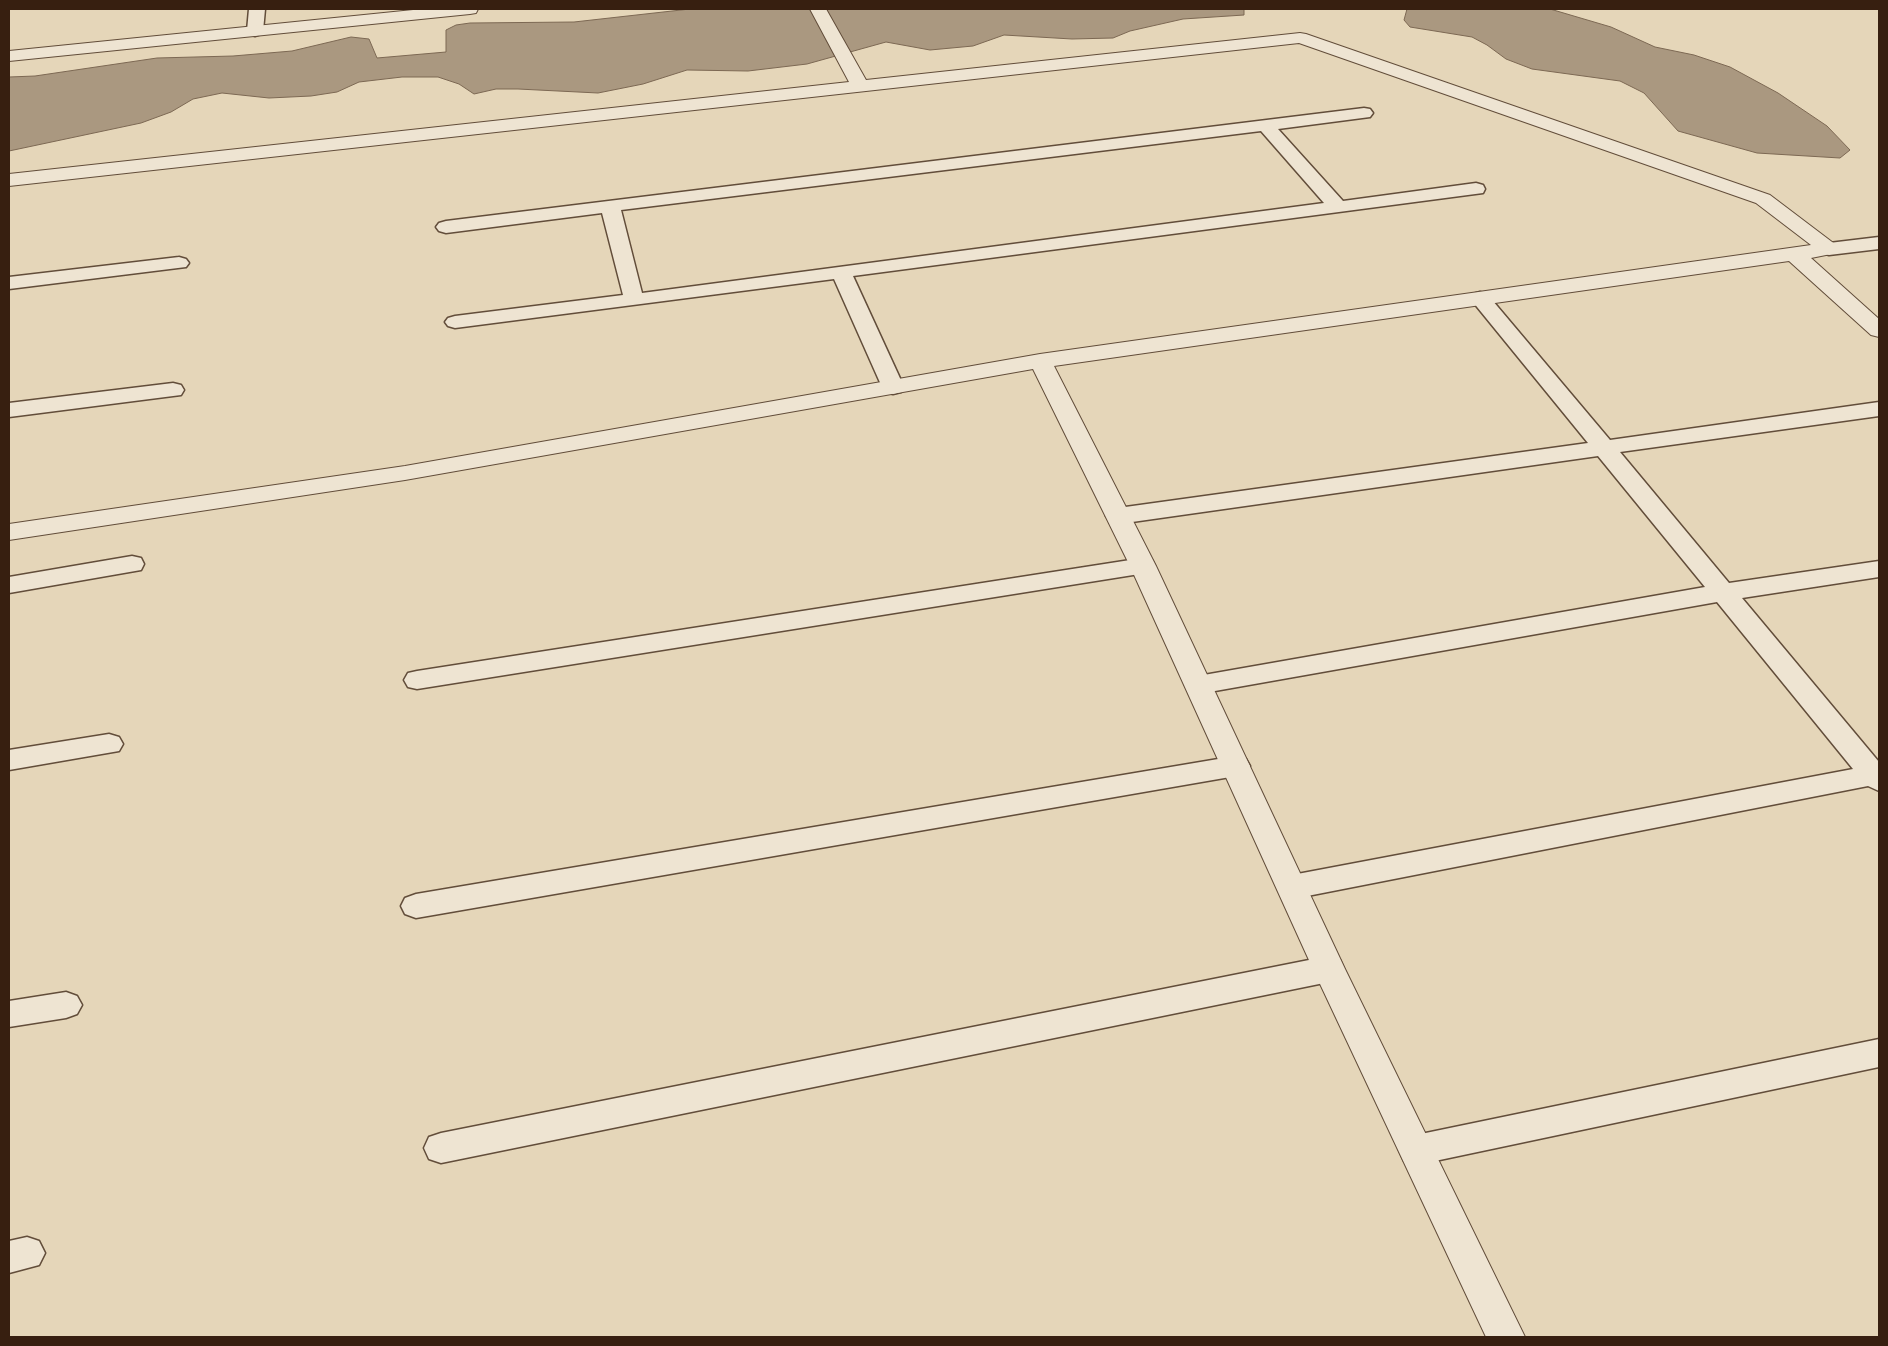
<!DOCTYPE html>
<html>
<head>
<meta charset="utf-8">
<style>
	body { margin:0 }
	#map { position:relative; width:1888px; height:1346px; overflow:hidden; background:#e5d6b9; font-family:"Sorts Mill Goudy",serif }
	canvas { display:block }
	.frame { position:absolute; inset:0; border:10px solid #371f10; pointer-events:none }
</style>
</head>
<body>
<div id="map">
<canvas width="1888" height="1346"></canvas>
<div class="frame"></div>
</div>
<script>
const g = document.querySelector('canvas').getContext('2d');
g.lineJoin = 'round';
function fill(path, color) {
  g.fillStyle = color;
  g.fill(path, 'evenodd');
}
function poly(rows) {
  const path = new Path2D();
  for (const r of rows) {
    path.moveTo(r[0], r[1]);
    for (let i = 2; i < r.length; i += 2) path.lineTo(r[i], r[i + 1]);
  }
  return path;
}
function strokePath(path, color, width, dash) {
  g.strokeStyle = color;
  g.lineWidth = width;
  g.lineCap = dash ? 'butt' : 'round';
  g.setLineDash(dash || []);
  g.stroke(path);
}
const water = poly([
	[690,9,1244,9,1244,15,1183,19,1130,31,1113,38,1072,39,1004,35,973,46,930,50,886,42,807,64,748,71,687,70,643,84,598,93,518,89,496,89,474,94,459,84,438,77,402,77,359,82,337,92,311,96,269,98,222,93,193,99,171,112,141,123,9,151,9,77,35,76,157,58,233,56,292,51,351,37,369,39,377,58,446,52,446,30,456,25,470,23,574,22,690,9],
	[1407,9,1550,9,1611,27,1655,47,1694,55,1730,67,1778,93,1827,126,1850,150,1840,158,1757,153,1678,131,1644,93,1620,81,1532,69,1506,59,1487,45,1472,37,1410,27,1404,20,1407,9]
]);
const lane = poly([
	[249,9,265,9,263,31,261,34,255,36,249,34,247,31,249,9],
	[1364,108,1370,109,1373,113,1370,117,1278,129,1343,201,1476,183,1483,185,1485,189,1483,193,853,276,904,387,901,392,893,394,885,392,882,387,834,279,455,328,448,326,445,322,448,318,455,316,623,295,602,213,446,233,439,231,436,227,439,223,446,221,1364,108],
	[1261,131,1324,203,642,293,621,210,1261,131],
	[1879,237,1879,249,1829,255,1822,253,1819,249,1822,245,1829,243,1879,237],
	[179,257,186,259,189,263,186,267,9,289,9,277,179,257],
	[1480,292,1487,294,1610,440,1879,402,1879,416,1620,452,1729,583,1879,561,1879,577,1742,598,1879,762,1879,791,1868,786,1292,899,1282,895,1277,887,1282,879,1292,875,1853,769,1717,602,1198,694,1189,692,1185,685,1189,678,1198,676,1705,587,1598,456,1118,524,1110,521,1106,516,1110,511,1118,508,1588,443,1473,302,1470,298,1473,294,1480,292],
	[173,383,181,385,184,390,181,395,9,417,9,403,173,383],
	[132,556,141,558,144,564,141,570,9,593,9,577,132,556],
	[1143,558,1152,560,1155,566,1152,572,417,689,408,687,404,680,408,673,417,671,1143,558],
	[109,734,119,737,123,744,119,751,9,770,9,750,109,734],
	[1236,756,1246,759,1250,766,1246,773,1236,776,416,918,405,914,401,906,405,898,416,894,1236,756],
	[1329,956,1340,960,1344,969,1340,978,1329,982,441,1163,429,1159,424,1148,429,1137,441,1133,1329,956],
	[66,992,77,996,82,1005,77,1014,66,1018,9,1027,9,1001,66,992],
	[1879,1039,1879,1067,1416,1165,1404,1161,1399,1150,1404,1139,1416,1135,1879,1039],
	[27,1237,39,1241,45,1253,39,1265,9,1273,9,1241,27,1237]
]);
const street = poly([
	[423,9,478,9,476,13,470,14,9,61,9,51,423,9],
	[810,9,826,9,866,80,1300,33,1306,34,1770,195,1836,245,1839,249,1836,253,1811,258,1879,319,1879,337,1871,335,1789,261,1054,366,1156,566,1345,969,1525,1337,1486,1337,1313,969,1130,566,1033,369,405,480,9,540,9,524,405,466,1040,354,1811,245,1756,203,1299,43,9,186,9,174,849,82,810,9]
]);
fill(water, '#aa9880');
strokePath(water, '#7c6853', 1);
strokePath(lane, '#624d3a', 3);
strokePath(street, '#624d3a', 2);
fill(lane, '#eee4d2');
fill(street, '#eee4d2');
</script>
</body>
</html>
